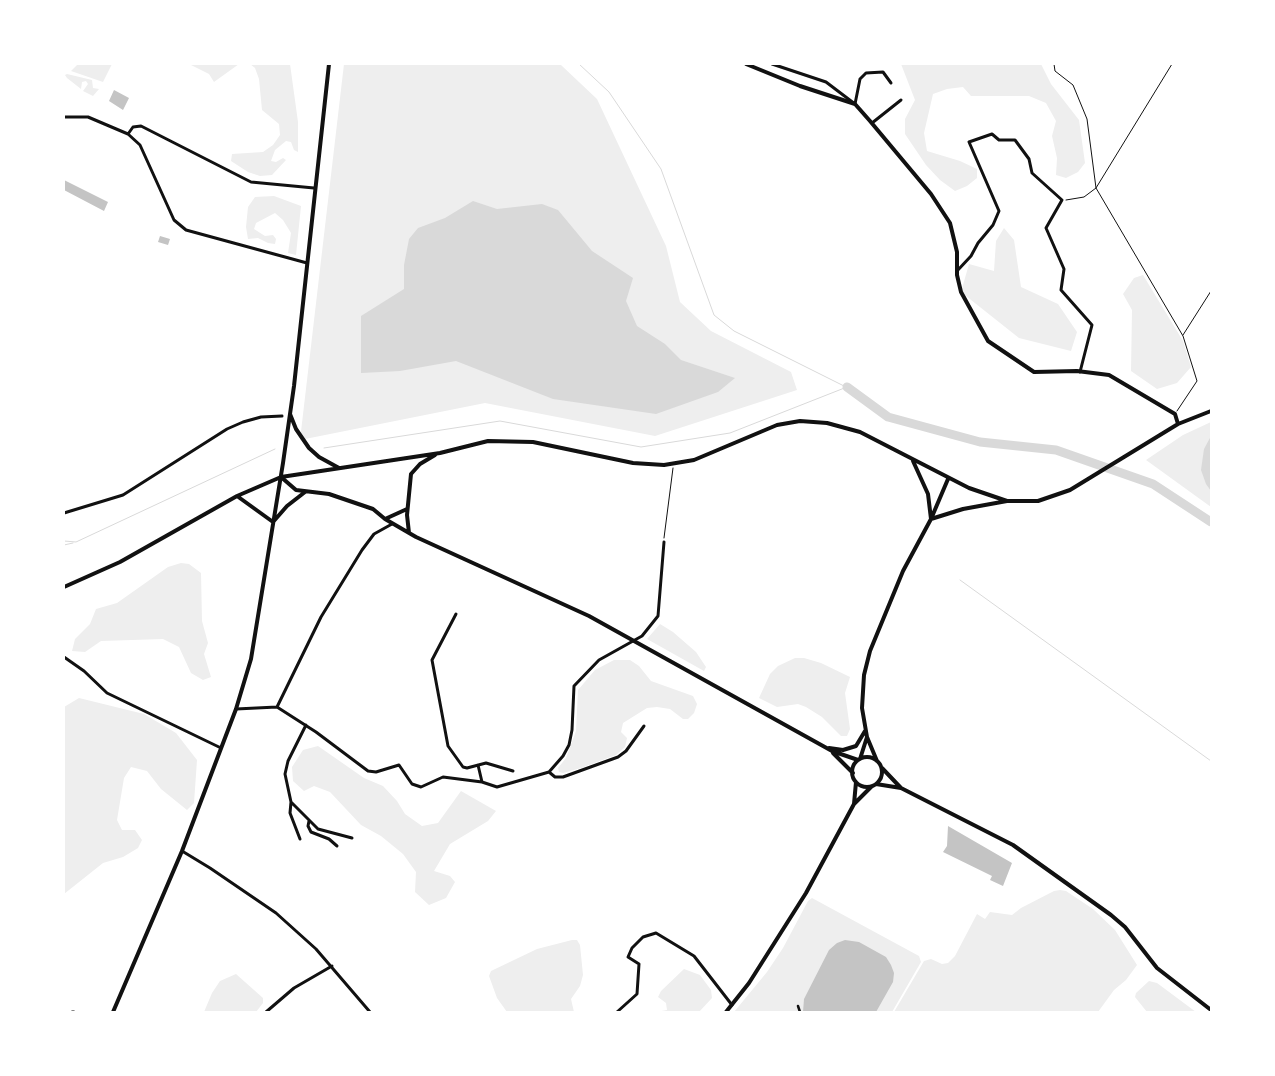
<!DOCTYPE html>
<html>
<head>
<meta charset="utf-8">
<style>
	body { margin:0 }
	#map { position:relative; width:1275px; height:1076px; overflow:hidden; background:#fff; font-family:"DejaVu Sans",sans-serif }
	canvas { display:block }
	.frame { position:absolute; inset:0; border:65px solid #fff; pointer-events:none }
</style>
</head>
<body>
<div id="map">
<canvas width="1275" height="1076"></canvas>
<div class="frame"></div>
</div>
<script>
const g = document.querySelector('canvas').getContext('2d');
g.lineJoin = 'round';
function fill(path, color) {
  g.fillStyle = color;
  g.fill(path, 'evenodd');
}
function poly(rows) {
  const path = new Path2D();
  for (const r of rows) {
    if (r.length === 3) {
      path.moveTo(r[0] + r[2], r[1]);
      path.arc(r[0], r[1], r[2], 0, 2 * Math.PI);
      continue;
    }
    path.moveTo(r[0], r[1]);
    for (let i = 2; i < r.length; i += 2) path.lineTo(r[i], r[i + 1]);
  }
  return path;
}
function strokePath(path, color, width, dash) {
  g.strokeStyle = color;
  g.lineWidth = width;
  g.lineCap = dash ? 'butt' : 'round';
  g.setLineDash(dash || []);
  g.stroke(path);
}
const green = poly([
	[78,64,112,64,103,82,71,71],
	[189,64,239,64,214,82,209,74],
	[250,64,290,64,298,122,298,152,294,150,291,142,286,141,275,150,271,161,276,162,283,158,286,160,272,175,260,176,248,172,231,161,232,154,263,152,273,145,280,135,279,124,262,110,259,79,255,68],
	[344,64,561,65,597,99,666,246,680,302,711,331,791,372,797,390,655,436,485,403,300,440],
	[901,64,1041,64,1051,84,1079,120,1085,163,1078,172,1066,178,1056,175,1057,158,1052,136,1056,121,1046,103,1029,96,971,96,963,87,947,89,933,94,924,133,927,151,960,161,977,169,977,178,967,186,955,191,940,180,926,165,905,134,905,119,915,100],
	[67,74,92,80,93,88,99,89,93,96,83,91,88,84,86,81,82,82,81,89,67,78,65,75],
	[274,196,301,206,296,255,288,253,291,233,283,220,275,213,256,223,254,229,265,236,273,235,276,239,275,244,268,243,258,238,248,239,246,227,248,207,255,197],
	[1004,228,1014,240,1021,287,1058,304,1077,332,1071,351,1019,338,961,292,969,264,994,271,996,241],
	[1143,275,1183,341,1191,367,1177,383,1157,389,1131,371,1132,310,1123,294,1134,278],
	[1211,422,1211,507,1146,460,1183,435],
	[181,563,189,564,201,573,202,621,208,643,204,654,211,677,203,680,191,673,179,647,163,639,101,641,85,652,72,651,75,639,90,624,96,609,117,603,168,567],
	[660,624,673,632,696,652,706,667,704,671,647,639],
	[795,658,804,658,821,663,850,677,845,693,850,729,847,736,841,736,822,717,806,707,798,704,777,707,759,698,770,674,778,666],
	[614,660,630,660,639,666,651,681,693,696,697,704,694,713,688,719,683,719,670,709,657,707,647,708,623,723,621,732,627,738,625,747,616,755,581,768,563,773,559,772,558,768,566,758,576,731,578,690,595,670],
	[79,698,144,714,176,733,197,760,194,803,187,810,161,789,147,771,131,767,124,778,117,820,122,830,135,830,142,840,138,848,123,857,103,863,64,894,64,707],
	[318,746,364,778,383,786,397,801,405,814,422,826,438,823,461,791,496,811,488,821,450,844,434,871,450,876,455,882,446,898,429,905,415,892,416,872,403,854,381,836,361,825,330,792,314,786,304,791,293,781,292,767,303,750],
	[1060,890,1066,891,1093,909,1115,930,1137,965,1126,980,1114,990,1098,1012,894,1012,924,961,931,959,942,964,948,963,955,956,977,914,985,919,990,912,1012,915,1021,908,1054,891],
	[812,898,919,956,921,962,892,1012,734,1012,767,972,783,948,808,901],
	[572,940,577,940,580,945,583,975,580,986,571,999,574,1012,507,1012,497,998,489,976,491,971,537,949],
	[684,969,700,975,711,990,712,998,699,1012,656,1012,667,1010,666,1003,658,997,661,991],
	[236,974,263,998,263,1003,256,1012,204,1012,212,993,220,981],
	[1149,981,1157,983,1196,1012,1147,1012,1135,997,1136,993]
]);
const water = poly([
	[473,201,497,209,542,204,558,210,592,251,633,278,626,301,637,326,665,344,681,360,735,378,718,392,656,414,553,399,456,361,400,371,361,373,361,316,404,289,404,265,409,239,418,228,445,218],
	[1211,436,1211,491,1206,484,1201,470,1204,449]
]);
const stream = poly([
	[579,64,609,92,661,169,714,315,734,331,846,387],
	[324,448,500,421,641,447,730,433,847,387],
	[64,541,76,542,275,449],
	[64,545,73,543],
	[960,580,1211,761]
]);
const river = poly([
	[847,387,888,417,980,442,1056,450,1153,484,1211,522]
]);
const building = poly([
	[114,90,129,98,123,110,109,101],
	[64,180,108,202,104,211,64,190],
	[160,236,170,239,168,245,158,242],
	[948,826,1012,863,1003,886,990,880,992,876,943,852,947,846],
	[845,940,859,942,886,957,891,965,894,973,893,982,876,1012,803,1012,804,999,829,950,837,943]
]);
const path = poly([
	[1054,64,1055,71,1073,85,1087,119,1096,188,1183,336,1197,381,1177,411],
	[1066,200,1084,197,1096,188,1172,64],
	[1183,335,1211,291],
	[664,538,673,468]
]);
const pedestrian = poly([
	[798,1006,800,1012]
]);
const minor = poly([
	[772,64,826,82,855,104,860,79,866,73,883,72,891,83],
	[64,117,88,117,128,134,140,145,174,220,186,230,307,263],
	[872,123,901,100],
	[128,134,133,127,141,126,251,182,314,188],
	[957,271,971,256,978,243,993,225,999,211,969,142,992,134,999,140,1015,140,1029,159,1032,173,1062,200,1046,228,1064,269,1061,290,1092,325,1080,372],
	[64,513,123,495,227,429,243,422,261,417,282,416],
	[456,614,432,660,448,746,463,767,467,768,486,763,513,771],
	[64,657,84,671,107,693,221,748],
	[277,707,321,617,362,550,374,534,392,524],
	[236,709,277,707,316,732,368,771,376,772,399,765,412,784,421,787,443,777,482,782,497,787,549,772,555,777,563,777,618,757,626,751,644,726],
	[306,725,288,761,285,774,291,802,318,829,352,838],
	[478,765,482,782],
	[549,772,563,756,569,745,572,730,574,686,599,660,642,636,658,616,664,542],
	[291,802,290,813,300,839],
	[309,821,308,826,311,832,329,839,337,846],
	[182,851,210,868,276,913,316,949,370,1012],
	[72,1012,74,1012],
	[266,1012,294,988,332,966],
	[617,1012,637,994,639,964,628,957,632,948,643,937,656,933,694,956,732,1005]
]);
const tertiary = poly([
	[746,64,800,86,855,104,870,121,931,194,950,223,957,252,957,275,961,292,988,341,1034,372,1077,371,1109,375,1175,414,1178,424],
	[290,414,296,429,309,448,319,457,339,468],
	[913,461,928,494,931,519,963,509,1007,501],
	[281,477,296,490,329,494,373,509,385,519,416,537,589,616,832,751,858,760],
	[237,496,273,522,287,506,305,492],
	[385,519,407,509],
	[409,533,407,515,411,474,420,464,435,455],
	[64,587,120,562,237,496,281,477,440,453,488,441,533,442,633,463,664,465,694,460,777,425,800,421,827,423,860,432,969,488,1007,501,1038,501,1070,490,1178,424,1211,411],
	[829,748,843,750,856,746,865,731],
	[833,753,853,773],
	[867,772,15],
	[860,759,867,737],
	[877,761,867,737,862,708,864,675,870,651,903,571,931,519,948,479],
	[882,768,901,788],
	[876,784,901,788,1013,845,1111,915,1125,927,1157,968,1211,1010],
	[854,804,856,782],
	[113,1012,182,851,236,709,251,659,283,463,294,386,329,64],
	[726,1012,749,983,806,893,854,804,872,786]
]);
fill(green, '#eee');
fill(water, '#d9d9d9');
strokePath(stream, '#d9d9d9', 1);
strokePath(river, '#d9d9d9', 9);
fill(building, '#c4c4c4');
strokePath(path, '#111', 1);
strokePath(pedestrian, '#111', 2.5);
strokePath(minor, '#111', 3);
strokePath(tertiary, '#111', 4);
</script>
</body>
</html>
